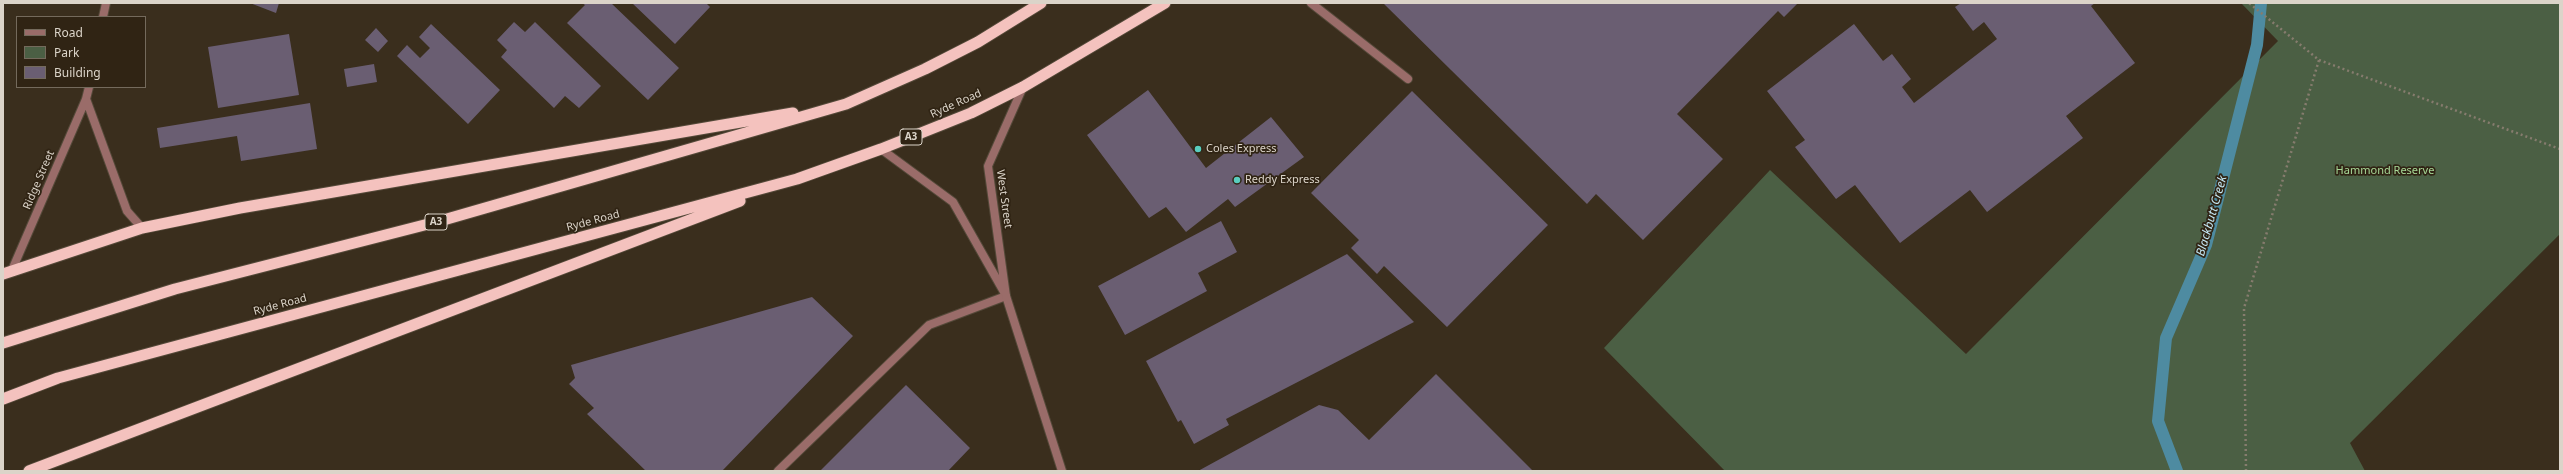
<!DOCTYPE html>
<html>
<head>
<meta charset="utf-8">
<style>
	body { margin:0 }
	#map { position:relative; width:2563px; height:474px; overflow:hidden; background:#3a2e1d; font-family:"Noto Sans",sans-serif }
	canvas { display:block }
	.frame { position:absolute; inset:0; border:4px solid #dbd4c9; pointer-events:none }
	.legend { position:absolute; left:16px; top:16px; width:130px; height:72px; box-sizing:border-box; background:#302414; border:1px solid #746a5c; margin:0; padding:5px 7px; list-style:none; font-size:12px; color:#dbd4c9 }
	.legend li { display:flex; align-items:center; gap:8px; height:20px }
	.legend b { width:20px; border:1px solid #746a5c }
</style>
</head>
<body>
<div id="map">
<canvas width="2563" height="474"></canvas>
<div class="frame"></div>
<ul class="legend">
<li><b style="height:5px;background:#9a6c69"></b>Road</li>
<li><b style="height:11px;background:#4b5f44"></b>Park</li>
<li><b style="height:11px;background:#6a5e72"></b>Building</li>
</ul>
</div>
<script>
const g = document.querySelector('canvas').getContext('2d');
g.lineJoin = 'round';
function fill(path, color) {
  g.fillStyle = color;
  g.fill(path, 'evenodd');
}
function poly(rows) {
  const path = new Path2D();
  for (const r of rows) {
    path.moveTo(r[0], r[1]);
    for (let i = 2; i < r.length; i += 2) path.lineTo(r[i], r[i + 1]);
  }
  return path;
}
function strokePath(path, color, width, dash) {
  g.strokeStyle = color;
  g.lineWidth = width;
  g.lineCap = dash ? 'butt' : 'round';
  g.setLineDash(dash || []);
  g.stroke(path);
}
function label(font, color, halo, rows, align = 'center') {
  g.font = font + ' "Noto Sans",sans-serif';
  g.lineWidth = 3.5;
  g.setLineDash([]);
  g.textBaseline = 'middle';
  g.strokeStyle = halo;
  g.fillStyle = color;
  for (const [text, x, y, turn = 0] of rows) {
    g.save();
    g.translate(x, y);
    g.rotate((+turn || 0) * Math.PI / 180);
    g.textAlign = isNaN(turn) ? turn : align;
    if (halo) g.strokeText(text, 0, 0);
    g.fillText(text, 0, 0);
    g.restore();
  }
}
const green = poly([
	[2241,3,2560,3,2560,234,2350,443,2365,471,1725,471,1604,348,1770,170,1966,354,2278,41]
]);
const stream = poly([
	[2177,471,2158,421,2166,338,2206,245,2257,45,2261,3]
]);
const building = poly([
	[250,3,279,3,276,13],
	[582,3,611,3,679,68,648,100,567,23,585,5],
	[632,3,706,3,710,7,675,44],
	[1383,3,1798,3,1784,17,1778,11,1677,114,1723,159,1643,240,1596,194,1587,204],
	[1961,3,2095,3,2091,6,2135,63,2066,116,2083,138,1987,212,1970,190,1900,243,1855,185,1836,199,1795,147,1805,140,1767,91,1854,24,1883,61,1892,54,1911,79,1902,87,1914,103,1997,39,1984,22,1973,31,1955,7],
	[514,22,525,32,535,22,601,86,579,108,565,96,554,108,501,57,507,50,497,40],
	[431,24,500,90,468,124,397,56,407,45,420,58,430,48,419,37],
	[376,28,388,41,378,52,365,40],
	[289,34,299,95,218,108,208,47],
	[374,64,377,82,347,87,344,69],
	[1148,90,1206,168,1271,117,1304,157,1235,207,1228,199,1186,232,1166,207,1149,218,1087,135],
	[1412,91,1548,225,1447,327,1384,266,1377,274,1351,248,1359,240,1311,193],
	[310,103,317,149,241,161,237,136,160,148,157,128],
	[1221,221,1237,252,1198,273,1207,291,1125,335,1098,286],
	[1347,254,1414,322,1226,419,1229,425,1194,444,1181,420,1178,422,1146,361],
	[812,297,853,336,722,471,646,471,587,414,594,408,569,384,575,378,571,365],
	[1436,374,1533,471,1198,471,1319,405,1338,410,1369,440],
	[906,385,970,448,948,471,820,471]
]);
const path = poly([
	[2319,60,2560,149],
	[2246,471,2244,308,2319,60,2249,3]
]);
const service = poly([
	[1311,3,1408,79],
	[778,471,929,325,1006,296]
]);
const minor = poly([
	[103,17,106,3],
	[1023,87,988,166,1006,296,1062,471],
	[86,99,127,211,142,228],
	[881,149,953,202,1004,292],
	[12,270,86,99,89,87]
]);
const trunk = poly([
	[3,274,142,228,240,208,793,113],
	[3,343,175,289,440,221,846,104,925,69,978,42,1041,3],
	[3,399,58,378,797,179,881,149,971,113,1023,87,1165,3],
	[29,471,740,201]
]);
const markers = [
	[1198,149,4,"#59cebf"],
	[1237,180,4,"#59cebf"]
];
const shields = [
	[911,137,22],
	[436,222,22]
];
const shieldNames = [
	["A3",911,137],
	["A3",436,222]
];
const streetNames = [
	["Ryde Road",956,104,-24],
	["Ridge Street",39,180,-67],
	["West Street",1004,199,82],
	["Ryde Road",593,221,-15],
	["Ryde Road",280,305,-15]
];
const poiNames = [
	["Coles Express",1206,149],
	["Reddy Express",1245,180]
];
const parkNames = [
	["Hammond Reserve",2385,171]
];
const waterNames = [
	["Blackbutt Creek",2212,216,-74]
];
fill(green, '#4b5f44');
strokePath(stream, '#4e8ba1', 12);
fill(building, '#6a5e72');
strokePath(service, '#544939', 10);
strokePath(minor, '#544939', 10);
strokePath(trunk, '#544939', 13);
strokePath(path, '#867c6e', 2.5, [2, 3]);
strokePath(service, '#9a6c69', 8);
strokePath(minor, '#9a6c69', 8);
strokePath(trunk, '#f4c2be', 11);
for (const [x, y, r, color] of markers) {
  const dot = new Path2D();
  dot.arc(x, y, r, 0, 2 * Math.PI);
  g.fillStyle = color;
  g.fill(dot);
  strokePath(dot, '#302414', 1.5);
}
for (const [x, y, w] of shields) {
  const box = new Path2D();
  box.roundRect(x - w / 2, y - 8, w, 16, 3);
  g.fillStyle = '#302414';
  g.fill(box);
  strokePath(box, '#dbd4c9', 1);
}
label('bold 10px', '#dbd4c9', null, shieldNames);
label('11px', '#dbd4c9', '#302414', streetNames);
label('11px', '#dbd4c9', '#302414', poiNames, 'left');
label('11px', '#a7d897', '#302414', parkNames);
label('italic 12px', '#c5e8f5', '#302414', waterNames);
</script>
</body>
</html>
